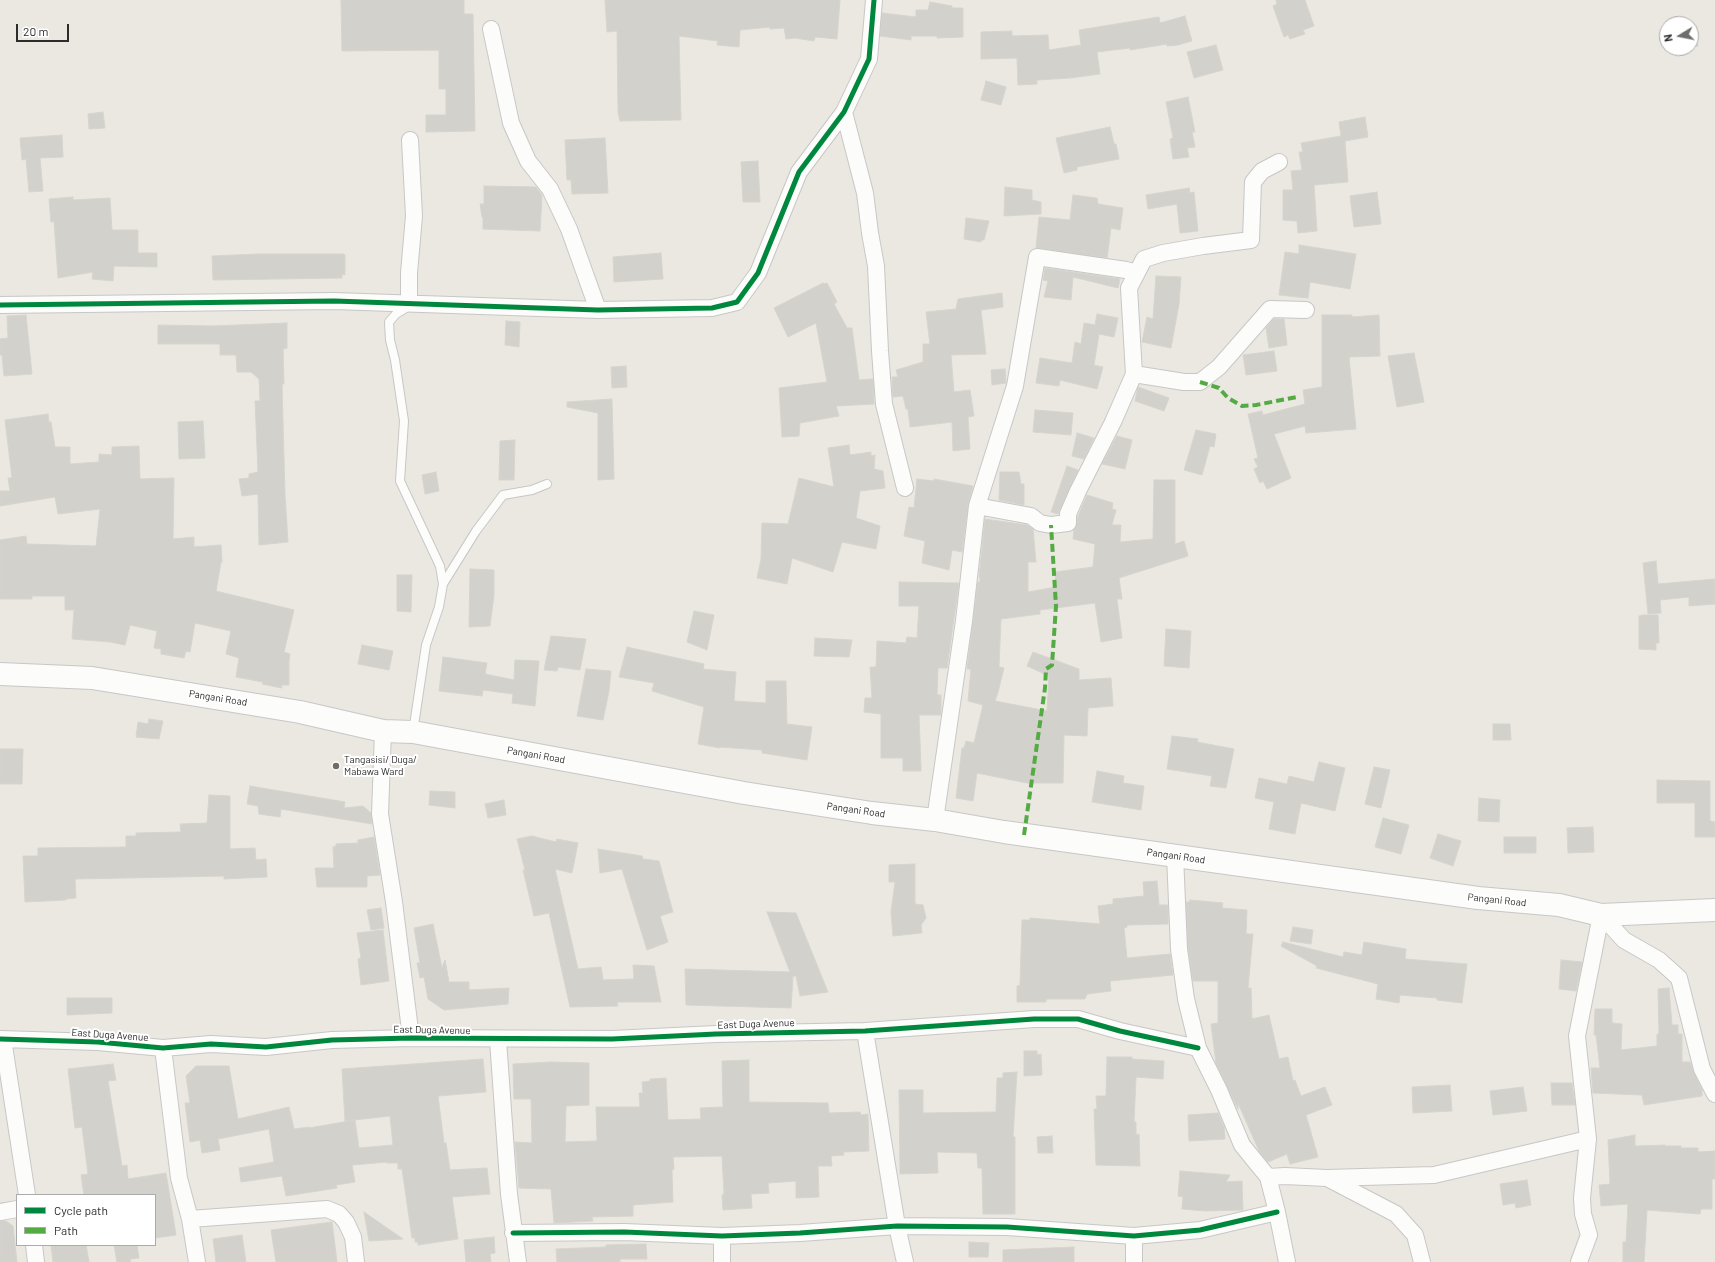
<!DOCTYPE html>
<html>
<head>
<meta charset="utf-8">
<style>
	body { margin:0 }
	#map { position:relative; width:1715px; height:1262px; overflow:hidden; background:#ebe8e1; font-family:Barlow,sans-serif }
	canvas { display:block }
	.legend { position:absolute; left:16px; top:1194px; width:140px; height:52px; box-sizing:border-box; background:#fff; border:1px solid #ababab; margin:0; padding:5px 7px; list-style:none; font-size:12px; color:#2c2c2c }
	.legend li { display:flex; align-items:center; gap:8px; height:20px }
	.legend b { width:20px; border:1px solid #ababab }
	.north { position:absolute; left:1659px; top:16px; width:40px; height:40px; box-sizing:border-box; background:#fff; border:1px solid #ababab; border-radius:50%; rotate:260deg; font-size:11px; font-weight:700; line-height:16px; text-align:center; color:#2c2c2c }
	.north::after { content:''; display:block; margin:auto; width:14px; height:18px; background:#6f6e6b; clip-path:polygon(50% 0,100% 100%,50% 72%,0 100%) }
	.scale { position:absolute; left:16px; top:24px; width:53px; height:18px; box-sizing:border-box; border:2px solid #2c2c2c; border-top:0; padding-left:5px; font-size:12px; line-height:14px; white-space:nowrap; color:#2c2c2c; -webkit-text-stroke:3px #fff; paint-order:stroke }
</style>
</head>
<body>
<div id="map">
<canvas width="1715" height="1262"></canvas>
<ul class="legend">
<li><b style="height:5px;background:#00873e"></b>Cycle path</li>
<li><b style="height:5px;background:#54ab44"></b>Path</li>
</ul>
<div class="north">N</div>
<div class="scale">20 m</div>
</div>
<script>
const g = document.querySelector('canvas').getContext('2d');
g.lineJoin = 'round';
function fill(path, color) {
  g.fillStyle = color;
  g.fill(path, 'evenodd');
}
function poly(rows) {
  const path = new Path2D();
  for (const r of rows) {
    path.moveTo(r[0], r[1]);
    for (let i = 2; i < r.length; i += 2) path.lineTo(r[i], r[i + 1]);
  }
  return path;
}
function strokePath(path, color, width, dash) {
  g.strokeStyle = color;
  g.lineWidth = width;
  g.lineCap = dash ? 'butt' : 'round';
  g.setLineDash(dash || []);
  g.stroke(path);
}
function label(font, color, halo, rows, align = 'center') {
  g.font = font + ' Barlow,sans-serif';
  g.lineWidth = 4;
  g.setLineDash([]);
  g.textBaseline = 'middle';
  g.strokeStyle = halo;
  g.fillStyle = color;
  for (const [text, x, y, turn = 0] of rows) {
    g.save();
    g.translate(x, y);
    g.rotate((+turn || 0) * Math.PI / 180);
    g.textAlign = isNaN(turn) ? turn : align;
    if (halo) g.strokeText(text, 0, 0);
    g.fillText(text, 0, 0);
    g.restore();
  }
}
const building = poly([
	[341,0,464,0,464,14,473,14,475,131,426,132,426,115,446,115,446,89,439,89,439,50,440,50,342,51,341,0],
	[605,0,840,0,837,39,815,37,814,41,795,38,786,39,784,28,770,29,770,27,740,30,739,47,717,45,718,41,679,36,681,120,620,121,618,112,617,31,607,32,605,0],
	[1276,0,1305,0,1314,26,1303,30,1305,34,1290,39,1288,35,1284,37,1273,6,1277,4,1276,0],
	[930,2,952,6,952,8,963,8,963,37,937,38,937,36,911,36,911,40,880,36,882,13,916,17,916,10,928,10,930,2],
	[1185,16,1192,41,1178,45,1167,46,1167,44,1130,50,1130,48,1097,52,1100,74,1070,78,1037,80,1037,84,1018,85,1017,58,981,59,981,32,1012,31,1012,36,1048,35,1049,50,1081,45,1079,30,1159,17,1160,23,1185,16],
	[1692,23,1698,46,1691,47,1691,24,1688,24,1692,23],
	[1216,45,1223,70,1194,78,1187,52,1216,45],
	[986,81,1006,87,1001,105,981,100,986,81],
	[1188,97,1195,132,1192,132,1195,147,1187,148,1189,157,1173,159,1170,139,1173,138,1166,102,1188,97],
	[103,112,105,128,89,129,88,114,103,112],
	[1365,117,1368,137,1345,141,1348,182,1314,185,1317,231,1298,233,1297,221,1283,220,1283,190,1293,190,1291,171,1302,170,1299,152,1303,152,1301,143,1341,136,1339,122,1365,117],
	[1110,127,1114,144,1116,144,1119,159,1077,167,1077,170,1064,173,1056,138,1110,127],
	[62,135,63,157,40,158,43,191,29,192,26,159,22,160,20,138,62,135],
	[605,138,608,193,572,194,571,180,567,180,565,140,605,138],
	[758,161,760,202,743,202,741,162,758,161],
	[484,186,536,187,542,195,540,231,483,229,483,218,482,217,480,204,484,204,484,186],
	[1005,187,1032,190,1032,200,1041,202,1041,214,1004,216,1005,187],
	[1189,188,1190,193,1194,192,1198,231,1180,233,1177,204,1148,209,1146,195,1189,188],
	[1377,192,1381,224,1354,227,1350,196,1377,192],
	[1073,195,1097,198,1098,204,1123,208,1120,230,1111,228,1107,258,1036,248,1039,217,1070,220,1073,195],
	[73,197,73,200,110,198,112,230,138,230,138,253,157,253,157,267,114,266,113,281,92,279,93,272,58,278,54,221,51,222,49,199,73,197],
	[966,218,989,221,984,240,981,240,981,242,964,239,966,218],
	[1299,245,1356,254,1350,289,1310,282,1308,298,1279,295,1285,252,1299,254,1299,245],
	[661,253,663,279,614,282,613,257,661,253],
	[259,254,343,254,345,255,345,275,342,274,342,278,213,280,212,256,259,254],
	[1045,268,1120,279,1118,288,1073,277,1071,300,1044,297,1048,281,1043,280,1045,268],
	[1156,276,1181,277,1179,304,1171,348,1142,342,1147,317,1153,319,1156,276],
	[823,283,824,284,827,283,837,302,834,304,847,328,852,328,859,380,873,379,874,404,836,406,839,416,800,423,799,436,782,437,779,388,827,382,816,323,788,337,774,308,823,283],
	[1002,293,1003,307,981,310,986,354,951,355,954,392,970,390,974,416,968,417,970,449,953,451,952,422,910,427,908,409,906,409,903,396,893,397,892,377,898,377,896,370,923,362,923,344,930,344,926,312,956,309,958,299,1002,293],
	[1097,314,1118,318,1114,337,1099,334,1094,365,1103,367,1097,389,1060,380,1059,386,1036,383,1040,358,1072,363,1075,342,1081,344,1084,323,1095,325,1097,314],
	[26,315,32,374,4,376,2,355,0,355,0,339,8,338,7,316,26,315],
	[1322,315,1352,315,1352,317,1379,315,1380,356,1349,357,1356,429,1306,433,1305,426,1274,434,1291,478,1267,489,1263,481,1260,483,1254,469,1258,467,1254,459,1258,458,1248,414,1262,411,1263,415,1305,404,1303,390,1322,387,1322,315],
	[1274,319,1284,319,1287,345,1269,348,1266,328,1274,319],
	[506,321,520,322,519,347,505,345,506,321],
	[287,323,287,348,283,349,284,384,282,384,285,495,288,542,259,545,258,494,242,496,239,479,249,478,249,474,258,472,255,401,260,401,259,379,251,372,237,372,236,355,220,355,220,344,158,344,158,325,213,326,287,323],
	[1274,351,1277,371,1246,375,1243,355,1274,351],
	[1414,353,1424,402,1397,407,1388,356,1414,353],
	[626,366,627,387,612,388,611,367,626,366],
	[1005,369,1006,383,992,385,991,370,1005,369],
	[1138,387,1169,398,1164,411,1135,401,1138,387],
	[612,399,614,479,598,480,598,413,567,407,567,402,612,399],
	[1035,410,1073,413,1071,435,1033,432,1035,410],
	[48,414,49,422,51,422,55,447,70,447,70,464,99,462,99,454,112,455,112,447,139,446,140,479,174,478,173,539,194,537,194,547,221,545,222,562,221,562,216,591,294,610,284,652,290,654,289,661,289,685,281,685,282,688,262,684,263,682,236,677,239,658,226,654,231,631,195,623,190,652,186,651,184,658,161,654,161,649,154,648,157,631,130,625,125,645,110,642,72,639,74,610,65,610,65,596,32,596,32,599,0,599,0,540,26,536,27,544,96,546,100,509,58,514,55,497,0,506,0,491,10,491,8,478,12,478,5,420,48,414],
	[203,421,205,458,179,459,178,422,203,421],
	[1196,430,1216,434,1214,447,1210,446,1202,475,1184,470,1196,430],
	[1077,433,1094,438,1084,459,1072,456,1077,433],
	[1117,436,1132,440,1125,469,1102,464,1117,436],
	[515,440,514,480,499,480,500,441,515,440],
	[849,445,850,455,871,452,871,456,875,455,874,469,883,471,885,488,860,491,856,518,880,526,876,549,842,542,833,572,792,558,787,584,757,578,761,559,762,523,788,524,799,478,834,487,828,448,849,445],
	[1067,466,1078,470,1058,514,1051,512,1067,466],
	[436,472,439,491,425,494,422,475,436,472],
	[1000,472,1019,472,1021,484,1024,484,1024,505,999,500,1000,472],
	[917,479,934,481,934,479,973,486,968,505,962,552,952,550,949,570,922,563,925,541,904,536,909,507,914,508,917,479],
	[1154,480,1175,480,1175,544,1184,541,1188,556,1119,578,1122,599,1117,599,1122,638,1101,642,1095,603,1040,610,1040,614,1001,619,999,667,1004,668,998,692,995,701,1047,711,1049,676,1027,666,1033,652,1079,669,1079,680,1111,678,1113,706,1088,708,1087,736,1064,735,1063,783,1027,783,977,773,973,801,956,798,962,748,964,748,966,741,974,743,983,705,968,701,971,669,967,669,978,582,980,582,980,578,979,577,985,519,1027,525,1033,529,1036,562,1028,562,1028,592,1056,587,1055,572,1093,567,1095,544,1073,539,1074,530,1077,523,1078,516,1087,495,1113,503,1112,509,1116,510,1112,525,1121,525,1120,542,1153,539,1154,480],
	[1656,561,1658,584,1715,579,1715,604,1689,606,1689,597,1660,600,1661,613,1648,614,1643,563,1656,561],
	[470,569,494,570,494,595,490,626,469,627,470,569],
	[397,575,412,575,411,612,397,611,397,575],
	[899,582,959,583,947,668,938,668,937,695,941,695,941,715,919,715,921,768,921,771,903,771,903,758,881,758,881,714,864,712,865,698,872,698,870,667,876,667,877,641,906,643,907,637,917,638,919,606,899,606,899,582],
	[694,611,714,615,707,650,687,642,694,611],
	[1643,615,1658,615,1659,643,1656,643,1656,650,1639,649,1639,616,1643,615],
	[1166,629,1191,631,1189,668,1164,666,1166,629],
	[551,636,586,639,580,670,558,667,557,671,544,670,551,636],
	[815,638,852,640,849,657,814,656,815,638],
	[362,645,393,651,389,670,358,664,362,645],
	[627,647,704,664,703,669,736,672,734,701,766,703,766,681,786,681,787,724,812,727,807,760,762,753,762,750,720,747,720,748,698,744,704,707,652,691,654,683,619,677,627,647],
	[443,657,487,663,485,674,514,680,515,660,539,661,535,706,512,703,513,694,483,690,482,696,439,691,443,657],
	[586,669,611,671,609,691,603,720,577,716,586,669],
	[149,719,163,721,159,739,136,737,138,722,148,724,149,719],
	[1493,724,1510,724,1511,740,1493,740,1493,724],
	[1172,736,1198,739,1197,742,1234,749,1226,788,1210,786,1212,776,1167,769,1172,736],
	[0,749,23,749,22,784,0,784,0,749],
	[1319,762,1345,768,1335,811,1301,803,1295,834,1269,829,1274,802,1255,798,1259,778,1287,784,1289,776,1314,782,1319,762],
	[1374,767,1390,770,1381,808,1365,804,1374,767],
	[1097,771,1124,776,1123,783,1144,786,1141,810,1092,802,1097,771],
	[1657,780,1710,781,1710,821,1715,822,1715,837,1695,837,1695,803,1657,803,1657,780],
	[250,786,345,802,344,808,363,806,371,813,372,824,281,809,280,817,259,814,258,806,247,804,250,786],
	[430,791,455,792,455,808,429,805,430,791],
	[209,795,230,796,230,849,255,848,256,860,266,859,267,877,224,879,224,876,75,879,76,898,66,899,66,900,25,902,23,856,38,856,38,848,126,847,126,836,136,836,136,833,181,832,180,824,207,823,209,795],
	[1479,798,1500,800,1499,822,1478,821,1479,798],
	[504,800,506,815,488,818,485,804,504,800],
	[1383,818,1409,825,1401,854,1375,847,1383,818],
	[1593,827,1594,852,1568,853,1567,828,1593,827],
	[1438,834,1461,841,1453,866,1430,858,1438,834],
	[532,836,556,842,557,839,578,843,572,873,555,869,578,969,601,967,603,980,634,979,633,965,654,966,661,1002,617,1002,618,1006,570,1007,549,913,534,916,523,870,525,870,517,839,532,836],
	[374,837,380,875,367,876,367,887,317,887,315,868,334,868,333,847,336,846,336,844,358,843,358,840,374,837],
	[1504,837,1536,837,1536,853,1504,853,1504,837],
	[598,849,642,856,643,859,659,861,673,912,660,916,668,942,647,950,622,869,600,873,598,849],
	[915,864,915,904,923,905,926,918,921,925,922,933,893,936,891,912,895,882,889,882,889,865,915,864],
	[1157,881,1159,905,1168,905,1168,924,1127,925,1127,927,1124,928,1127,958,1170,954,1173,975,1110,981,1111,991,1087,994,1085,999,1046,999,1046,1002,1017,1002,1017,986,1020,985,1022,920,1030,920,1030,918,1100,924,1098,906,1113,904,1113,899,1144,896,1143,882,1157,881],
	[1190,900,1223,903,1222,908,1247,910,1246,934,1253,934,1248,988,1251,988,1252,1019,1269,1015,1279,1059,1288,1057,1293,1081,1295,1080,1301,1096,1325,1087,1332,1105,1306,1115,1318,1157,1290,1164,1287,1154,1268,1162,1259,1151,1238,1103,1238,1109,1234,1101,1216,1063,1211,1024,1218,1023,1218,981,1193,981,1188,948,1186,902,1190,902,1190,900],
	[381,908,384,928,371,930,367,910,381,908],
	[767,912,796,913,828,992,800,996,796,976,793,976,791,1008,686,1005,685,969,790,972,767,912],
	[433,924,442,968,445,960,449,982,469,982,469,990,509,988,508,1004,444,1010,428,999,424,977,420,978,417,963,420,963,414,928,433,924],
	[1293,927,1313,930,1311,944,1290,941,1293,927],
	[383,930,389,981,361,985,358,959,361,958,357,933,383,930],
	[1283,942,1343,957,1344,952,1362,955,1364,942,1406,949,1405,959,1467,964,1462,1003,1437,1000,1437,998,1400,995,1399,1003,1376,999,1378,984,1316,968,1317,966,1281,946,1283,942],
	[1561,960,1582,962,1576,991,1559,989,1561,960],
	[1669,988,1672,1025,1678,1025,1678,1034,1682,1034,1682,1062,1690,1062,1694,1073,1702,1090,1702,1096,1644,1105,1642,1095,1593,1093,1591,1068,1600,1068,1596,1035,1594,1035,1595,1009,1612,1009,1612,1023,1622,1024,1621,1050,1657,1046,1657,1034,1659,1034,1658,989,1669,988],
	[67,998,112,998,112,1013,67,1015,67,998],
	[1024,1051,1037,1051,1037,1055,1041,1054,1042,1075,1024,1076,1024,1051],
	[1107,1057,1132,1057,1132,1059,1164,1061,1163,1079,1136,1077,1134,1122,1136,1122,1136,1135,1139,1134,1140,1166,1096,1165,1094,1109,1097,1109,1096,1096,1106,1096,1107,1057],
	[483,1059,486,1092,438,1096,444,1143,446,1143,450,1170,487,1168,490,1194,452,1197,458,1239,418,1245,418,1242,415,1242,415,1238,412,1238,402,1169,398,1169,398,1163,387,1163,387,1162,352,1165,355,1182,336,1185,337,1188,286,1196,282,1176,241,1182,239,1168,274,1162,269,1129,218,1139,220,1150,202,1153,200,1140,190,1142,185,1103,190,1103,186,1076,196,1066,229,1066,238,1119,289,1107,294,1129,309,1127,309,1128,355,1120,359,1148,393,1145,390,1116,345,1121,342,1069,483,1059],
	[749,1060,749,1102,828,1103,829,1113,860,1112,861,1115,868,1114,869,1151,843,1152,844,1155,831,1156,832,1166,818,1166,819,1197,796,1198,796,1181,768,1183,769,1193,751,1194,752,1208,723,1210,722,1195,724,1194,722,1156,673,1157,674,1169,672,1170,673,1202,633,1205,633,1216,592,1217,593,1221,554,1223,551,1189,519,1188,515,1142,532,1143,531,1099,514,1099,513,1064,551,1062,589,1063,589,1105,566,1106,565,1142,597,1141,596,1107,640,1107,639,1093,643,1093,642,1082,650,1081,650,1079,666,1078,668,1120,701,1119,700,1108,723,1107,722,1061,749,1060],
	[113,1064,116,1080,108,1081,122,1166,127,1165,128,1179,166,1173,176,1235,155,1238,155,1195,84,1195,81,1175,88,1174,82,1127,75,1128,68,1069,113,1064],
	[1017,1072,1013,1137,1015,1137,1015,1214,983,1214,982,1168,978,1168,977,1153,937,1152,938,1173,900,1174,899,1090,923,1090,923,1113,996,1112,997,1078,1003,1078,1003,1073,1017,1072],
	[1551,1083,1572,1083,1575,1105,1552,1105,1551,1083],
	[1450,1085,1452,1111,1413,1113,1412,1087,1450,1085],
	[1523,1087,1527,1111,1493,1115,1490,1091,1523,1087],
	[1218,1113,1224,1127,1225,1139,1189,1141,1188,1115,1218,1113],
	[1635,1135,1635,1146,1665,1145,1665,1146,1681,1146,1681,1148,1698,1148,1698,1152,1715,1151,1715,1179,1712,1179,1712,1209,1701,1209,1700,1214,1647,1210,1644,1262,1623,1262,1623,1242,1626,1242,1628,1204,1601,1206,1599,1185,1610,1184,1608,1140,1635,1135],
	[1052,1136,1053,1153,1038,1153,1037,1137,1052,1136],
	[1180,1171,1230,1175,1226,1182,1242,1181,1243,1210,1205,1211,1182,1209,1183,1197,1178,1196,1180,1171],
	[1527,1180,1531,1205,1516,1208,1515,1203,1503,1205,1500,1184,1527,1180],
	[364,1212,403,1239,369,1241,364,1212],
	[0,1221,6,1221,13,1226,17,1262,0,1262,0,1221],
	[332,1222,337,1262,276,1262,271,1230,332,1222],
	[242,1235,246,1262,216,1262,213,1239,242,1235],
	[494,1237,495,1253,490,1254,491,1262,466,1262,464,1240,494,1237],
	[969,1242,989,1243,988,1257,969,1257,969,1242],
	[646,1244,647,1259,620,1259,620,1262,557,1262,556,1249,606,1247,606,1245,646,1244],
	[51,1245,86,1245,89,1262,53,1262,51,1245],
	[114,1245,137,1245,139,1258,130,1259,131,1262,117,1262,114,1245],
	[1074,1247,1074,1262,1003,1262,1003,1250,1074,1247]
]);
const service = poly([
	[409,306,396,314,389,322,390,340,395,360,404,421,400,481,440,566,443,584,439,607,426,645,413,732],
	[443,584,476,531,503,495,532,490,547,484]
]);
const minor = poly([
	[491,29,511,123,528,161,550,189,569,229,598,310],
	[844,112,865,193,870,233,876,266,880,351,884,404,905,488],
	[409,303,409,273,414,216,410,140],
	[0,305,334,301,598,310,712,308,737,302,758,273,799,172,844,112,869,59,874,0],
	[1134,374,1184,382,1200,382,1219,367,1270,309,1306,310],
	[977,506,1031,516,1040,523,1051,525,1068,523,1068,514,1078,491,1113,422,1134,374,1129,288,1144,259,1163,253,1203,246,1251,240,1253,182,1262,171,1279,162],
	[383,731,380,814,394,902,411,1038],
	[935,820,964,621,977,506,1015,386,1037,257,1126,270,1136,273],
	[1175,855,1179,949,1186,999,1198,1048,1219,1090,1242,1145,1268,1177,1277,1212,1287,1262],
	[1601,915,1624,940,1659,960,1679,978,1702,1069,1715,1094],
	[865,1031,897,1226,905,1262],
	[0,1039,98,1042,163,1048,211,1044,266,1047,332,1040,411,1038,612,1039,716,1034,865,1031,1034,1019,1078,1019,1120,1031,1198,1048],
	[3,1039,27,1195],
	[498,1040,509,1194,518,1262],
	[163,1048,179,1178,190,1219,197,1262],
	[1268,1177,1285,1176,1327,1178,1434,1175,1588,1139],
	[1329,1179,1396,1214,1415,1235,1422,1262],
	[0,1212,17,1209],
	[190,1219,327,1209,339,1214,346,1222,353,1237,356,1262],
	[513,1233,624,1232,722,1236,800,1233,897,1226,1007,1227,1134,1236,1200,1230,1277,1212],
	[34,1245,36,1262],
	[722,1262,722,1236],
	[1134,1262,1134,1236],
	[1579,1262,1589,1235,1583,1214,1582,1198,1588,1139,1577,1036,1601,915]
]);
const secondary = poly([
	[0,674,92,678,300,712,383,731,413,732,744,793,872,813,935,820,1004,832,1478,898,1559,905,1601,915,1715,910]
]);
const quiet = poly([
	[1200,382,1219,388,1228,398,1242,406,1256,405,1297,397],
	[1024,835,1045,688,1046,669,1052,665,1056,606,1051,525]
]);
const cycleway = poly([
	[0,305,334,301,598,310,712,308,737,302,758,273,799,172,844,112,869,59,874,0],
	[0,1039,98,1042,163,1048,211,1044,266,1047,332,1040,411,1038,612,1039,716,1034,865,1031,1034,1019,1078,1019,1120,1031,1198,1048],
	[513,1233,624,1232,722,1236,800,1233,897,1226,1007,1227,1134,1236,1200,1230,1277,1212]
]);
const markers = [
	[336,766,4,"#6f6e6b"]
];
const streetNames = [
	["Pangani Road",218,698,9],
	["Pangani Road",536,755,10],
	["Pangani Road",856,810,8],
	["Pangani Road",1176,856,8],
	["Pangani Road",1497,900,6],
	["East Duga Avenue",756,1024,-2],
	["East Duga Avenue",432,1030,1],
	["East Duga Avenue",110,1035,4]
];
const poiNames = [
	["Tangasisi/ Duga/",344,760],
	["Mabawa Ward",344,772]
];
fill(building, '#d3d1cc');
strokePath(building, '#d6d4cd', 1);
strokePath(service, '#c8c7c7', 10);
strokePath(minor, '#c8c7c7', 18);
strokePath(secondary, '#c8c7c7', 24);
strokePath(service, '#fcfcfa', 8);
strokePath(minor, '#fcfcfa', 16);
strokePath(secondary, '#fcfcfa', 22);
strokePath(quiet, '#54ab44', 4, [8, 4]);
strokePath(cycleway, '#00873e', 5);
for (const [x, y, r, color] of markers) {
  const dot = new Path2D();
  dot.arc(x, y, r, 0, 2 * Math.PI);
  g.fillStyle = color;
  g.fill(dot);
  strokePath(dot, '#fff', 1.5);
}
label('10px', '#2c2c2c', '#fff', streetNames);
label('10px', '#2c2c2c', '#fff', poiNames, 'left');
</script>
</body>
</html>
